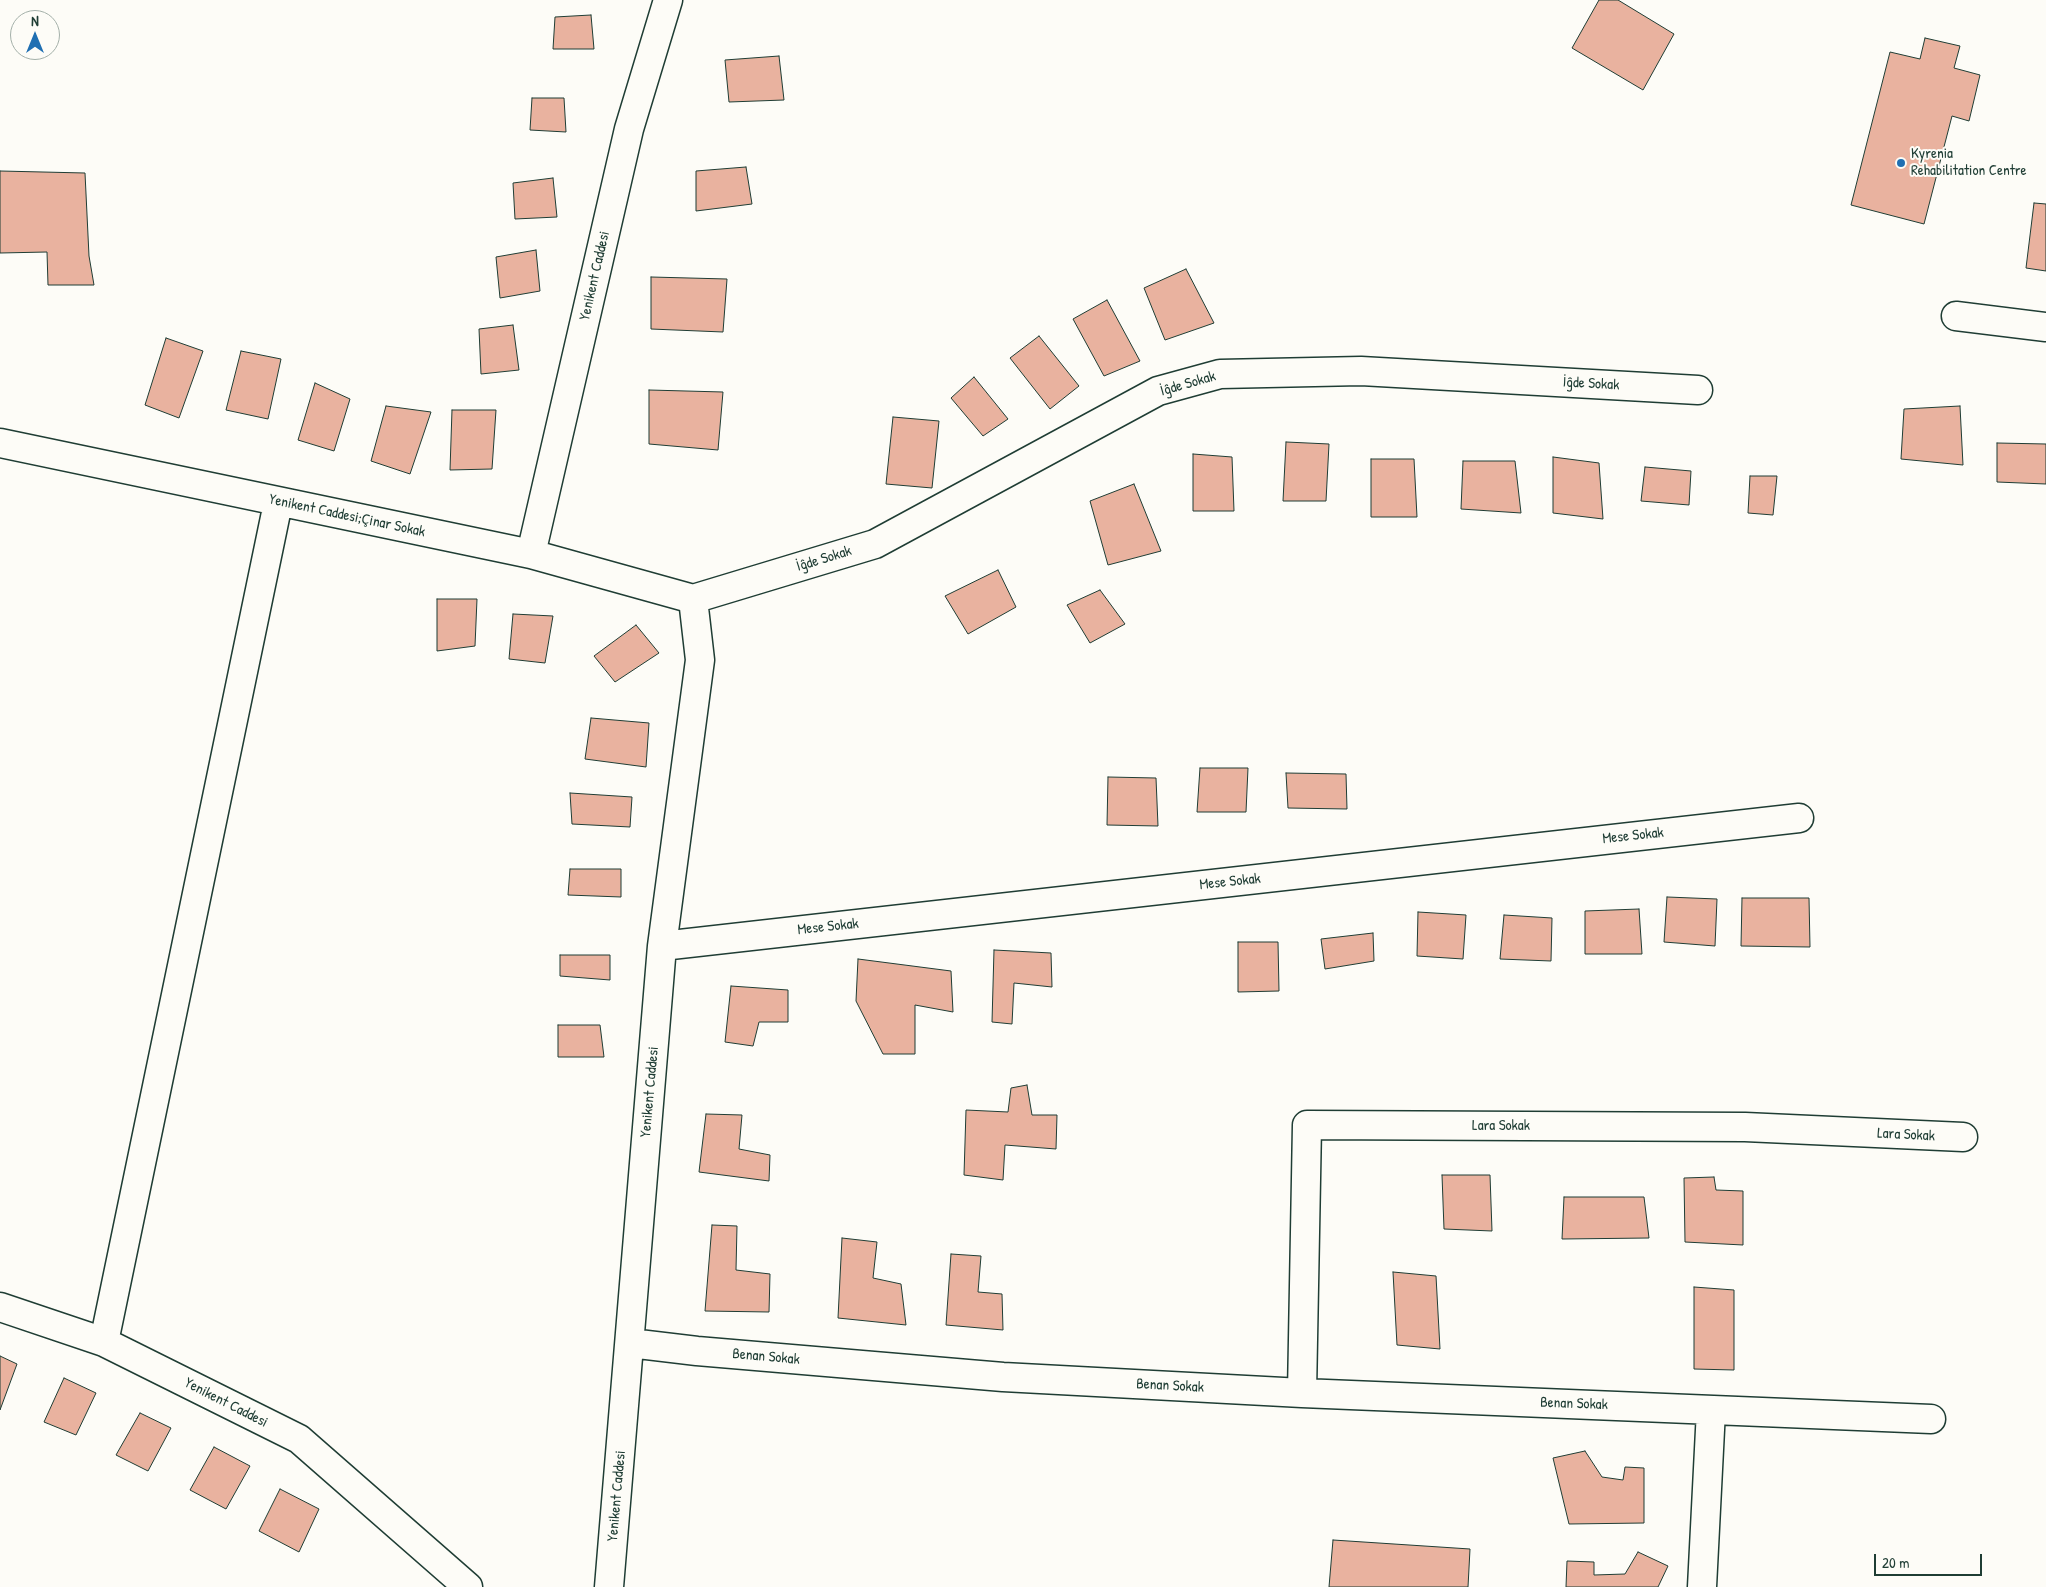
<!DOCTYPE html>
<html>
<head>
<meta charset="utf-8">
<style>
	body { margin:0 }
	#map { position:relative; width:2046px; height:1587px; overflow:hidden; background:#fdfcf7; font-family:"Patrick Hand",sans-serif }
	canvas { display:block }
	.north { position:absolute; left:10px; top:10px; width:50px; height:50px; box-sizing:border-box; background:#fdfcf7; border:1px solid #a4b0a9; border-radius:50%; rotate:0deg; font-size:14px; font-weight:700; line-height:20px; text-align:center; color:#1f3d34 }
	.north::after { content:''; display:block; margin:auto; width:18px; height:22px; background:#1f6fb2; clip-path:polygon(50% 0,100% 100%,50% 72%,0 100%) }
	.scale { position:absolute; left:1874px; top:1554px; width:108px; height:22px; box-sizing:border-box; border:2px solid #1f3d34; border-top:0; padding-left:6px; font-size:15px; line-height:18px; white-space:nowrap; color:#1f3d34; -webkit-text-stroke:4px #fdfcf7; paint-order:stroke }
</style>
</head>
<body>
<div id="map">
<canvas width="2046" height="1587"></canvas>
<div class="north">N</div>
<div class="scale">20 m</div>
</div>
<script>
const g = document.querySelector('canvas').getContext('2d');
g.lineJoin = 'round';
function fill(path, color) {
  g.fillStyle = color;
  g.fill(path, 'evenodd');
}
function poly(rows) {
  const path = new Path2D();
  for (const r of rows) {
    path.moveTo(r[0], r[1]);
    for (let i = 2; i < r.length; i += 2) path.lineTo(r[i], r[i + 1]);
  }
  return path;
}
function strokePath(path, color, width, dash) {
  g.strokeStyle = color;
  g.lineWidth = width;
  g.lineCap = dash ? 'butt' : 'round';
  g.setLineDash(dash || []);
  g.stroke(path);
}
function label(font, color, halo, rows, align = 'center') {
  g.font = font + ' "Patrick Hand",sans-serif';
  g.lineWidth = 4;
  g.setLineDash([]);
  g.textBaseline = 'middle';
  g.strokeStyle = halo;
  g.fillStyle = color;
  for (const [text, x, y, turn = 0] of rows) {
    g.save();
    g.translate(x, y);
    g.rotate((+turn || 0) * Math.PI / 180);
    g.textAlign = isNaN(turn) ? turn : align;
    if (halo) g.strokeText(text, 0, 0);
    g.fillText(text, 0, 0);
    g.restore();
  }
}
const building = poly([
	[1599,0,1618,0,1674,34,1643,90,1572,48,1599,0],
	[591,15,594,49,553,49,555,17,591,15],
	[1925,38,1960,46,1954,68,1980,75,1969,121,1952,116,1924,224,1851,205,1890,52,1920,59,1925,38],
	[779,56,784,100,729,102,725,60,779,56],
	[532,98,564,98,566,132,530,130,532,98],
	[746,167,752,204,696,211,696,171,746,167],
	[0,171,85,173,89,256,94,285,48,285,47,252,0,253,0,171],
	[553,178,557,217,515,219,513,183,553,178],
	[2034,203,2046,204,2046,271,2026,268,2034,203],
	[536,250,540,291,500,298,496,257,536,250],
	[1186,269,1214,323,1165,340,1144,288,1186,269],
	[651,277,727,279,723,332,651,329,651,277],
	[1107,300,1140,361,1104,376,1073,319,1107,300],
	[513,325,519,370,481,374,479,329,513,325],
	[1039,336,1079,386,1050,409,1010,358,1039,336],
	[166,338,203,351,179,418,145,405,166,338],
	[241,351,281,359,268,419,226,410,241,351],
	[974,377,1008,419,983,436,951,398,974,377],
	[315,383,350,399,334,451,298,440,315,383],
	[649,390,723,392,718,450,649,444,649,390],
	[386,406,431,412,410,474,371,461,386,406],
	[1960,406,1963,465,1901,459,1904,409,1960,406],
	[452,410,496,410,492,469,450,470,452,410],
	[893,417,939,421,932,488,886,484,893,417],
	[1286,442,1329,444,1326,501,1283,501,1286,442],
	[1997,443,2046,444,2046,484,1997,482,1997,443],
	[1193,454,1232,457,1234,511,1193,511,1193,454],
	[1553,457,1599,463,1603,519,1553,513,1553,457],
	[1371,459,1414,459,1417,517,1371,517,1371,459],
	[1463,461,1515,461,1521,513,1461,509,1463,461],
	[1645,467,1691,471,1689,505,1641,501,1645,467],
	[1750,476,1777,476,1773,515,1748,513,1750,476],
	[1134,484,1161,551,1108,565,1090,501,1134,484],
	[998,570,1016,607,968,634,945,596,998,570],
	[1100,590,1125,624,1090,643,1067,605,1100,590],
	[437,599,477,599,475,646,437,651,437,599],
	[513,614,553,616,545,663,509,659,513,614],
	[636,625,659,653,615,682,594,656,636,625],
	[591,718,649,723,646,767,585,759,591,718],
	[1200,768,1248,768,1246,812,1197,812,1200,768],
	[1286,773,1346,774,1347,809,1288,808,1286,773],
	[1108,777,1156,778,1158,826,1107,825,1108,777],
	[570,793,632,797,630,827,572,824,570,793],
	[570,869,621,869,621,897,568,895,570,869],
	[1667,897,1717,899,1715,946,1664,942,1667,897],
	[1742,898,1809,898,1810,947,1741,946,1742,898],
	[1639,909,1642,954,1585,954,1585,911,1639,909],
	[1418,912,1466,915,1463,959,1417,956,1418,912],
	[1504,915,1552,918,1551,961,1500,959,1504,915],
	[1373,933,1374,961,1325,969,1321,939,1373,933],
	[1238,942,1278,942,1279,991,1238,992,1238,942],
	[994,950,1051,953,1052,987,1014,983,1012,1024,992,1022,994,950],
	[560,955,610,955,610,980,560,976,560,955],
	[858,959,951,971,953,1012,915,1005,915,1054,883,1054,856,1001,858,959],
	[731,986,788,990,788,1022,759,1022,753,1046,725,1042,731,986],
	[558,1025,600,1025,604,1057,558,1057,558,1025],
	[1027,1085,1032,1115,1057,1115,1056,1149,1005,1145,1003,1180,964,1175,966,1110,1008,1112,1011,1088,1027,1085],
	[706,1114,742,1115,739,1149,770,1155,769,1181,699,1172,706,1114],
	[1442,1175,1490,1175,1492,1231,1444,1229,1442,1175],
	[1714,1177,1716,1190,1743,1191,1743,1245,1685,1242,1684,1178,1714,1177],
	[1564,1197,1644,1197,1649,1238,1562,1239,1564,1197],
	[712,1225,737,1226,736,1270,770,1274,769,1312,705,1311,712,1225],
	[842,1238,877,1242,873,1278,901,1284,906,1325,838,1318,842,1238],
	[951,1254,981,1256,978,1292,1002,1294,1003,1330,946,1325,951,1254],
	[1393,1272,1436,1276,1440,1349,1397,1345,1393,1272],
	[1694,1287,1734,1290,1734,1370,1694,1369,1694,1287],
	[0,1356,17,1364,0,1410,0,1356],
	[64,1378,96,1393,76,1435,44,1422,64,1378],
	[140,1413,171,1428,148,1471,116,1455,140,1413],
	[214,1447,250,1466,226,1509,190,1490,214,1447],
	[1585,1451,1602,1477,1623,1480,1625,1467,1644,1468,1644,1523,1569,1524,1553,1458,1585,1451],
	[280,1489,319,1509,299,1552,259,1531,280,1489],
	[1333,1540,1470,1549,1468,1587,1329,1587,1333,1540],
	[1638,1552,1668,1566,1658,1587,1566,1587,1567,1561,1594,1562,1594,1575,1625,1574,1638,1552]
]);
const minor = poly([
	[1956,316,2046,327],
	[0,443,531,554,693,599],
	[531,554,629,129,668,0],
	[693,599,875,544,1158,391,1220,374,1361,371,1698,390],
	[662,946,1799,818],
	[0,1307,104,1342,299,1439,468,1587],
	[104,1342,278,503],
	[630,1343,697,1351,1003,1377,1302,1393,1931,1419],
	[1302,1393,1307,1125,1745,1127,1963,1137],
	[609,1587,662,946,700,660,693,599],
	[1702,1587,1711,1410]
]);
const markers = [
	[1901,163,5,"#1f6fb2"]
];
const poiNames = [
	["Kyrenia",1911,154],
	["Rehabilitation Centre",1911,171]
];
const streetNames = [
	["Yenikent Caddesi",595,276,-77],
	["İĝde Sokak",1188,384,-16],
	["İĝde Sokak",1591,384,3],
	["Yenikent Caddesi;Çinar Sokak",347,516,12],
	["İĝde Sokak",824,559,-17],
	["Mese Sokak",1633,836,-6],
	["Mese Sokak",1230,882,-6],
	["Mese Sokak",828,927,-6],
	["Yenikent Caddesi",650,1092,-85],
	["Lara Sokak",1501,1126],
	["Lara Sokak",1906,1135,3],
	["Benan Sokak",766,1357,5],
	["Benan Sokak",1170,1386,3],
	["Yenikent Caddesi",226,1403,27],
	["Benan Sokak",1574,1404,2],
	["Yenikent Caddesi",617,1496,-85]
];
fill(building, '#e9b29f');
strokePath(building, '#1f3d34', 1);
strokePath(minor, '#1f3d34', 31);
strokePath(minor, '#fdfcf7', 28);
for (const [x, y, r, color] of markers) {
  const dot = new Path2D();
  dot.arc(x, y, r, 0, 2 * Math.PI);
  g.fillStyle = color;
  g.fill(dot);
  strokePath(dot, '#fdfcf7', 2);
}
label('15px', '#1f3d34', '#fdfcf7', poiNames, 'left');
label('15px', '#1f3d34', '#fdfcf7', streetNames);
</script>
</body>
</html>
